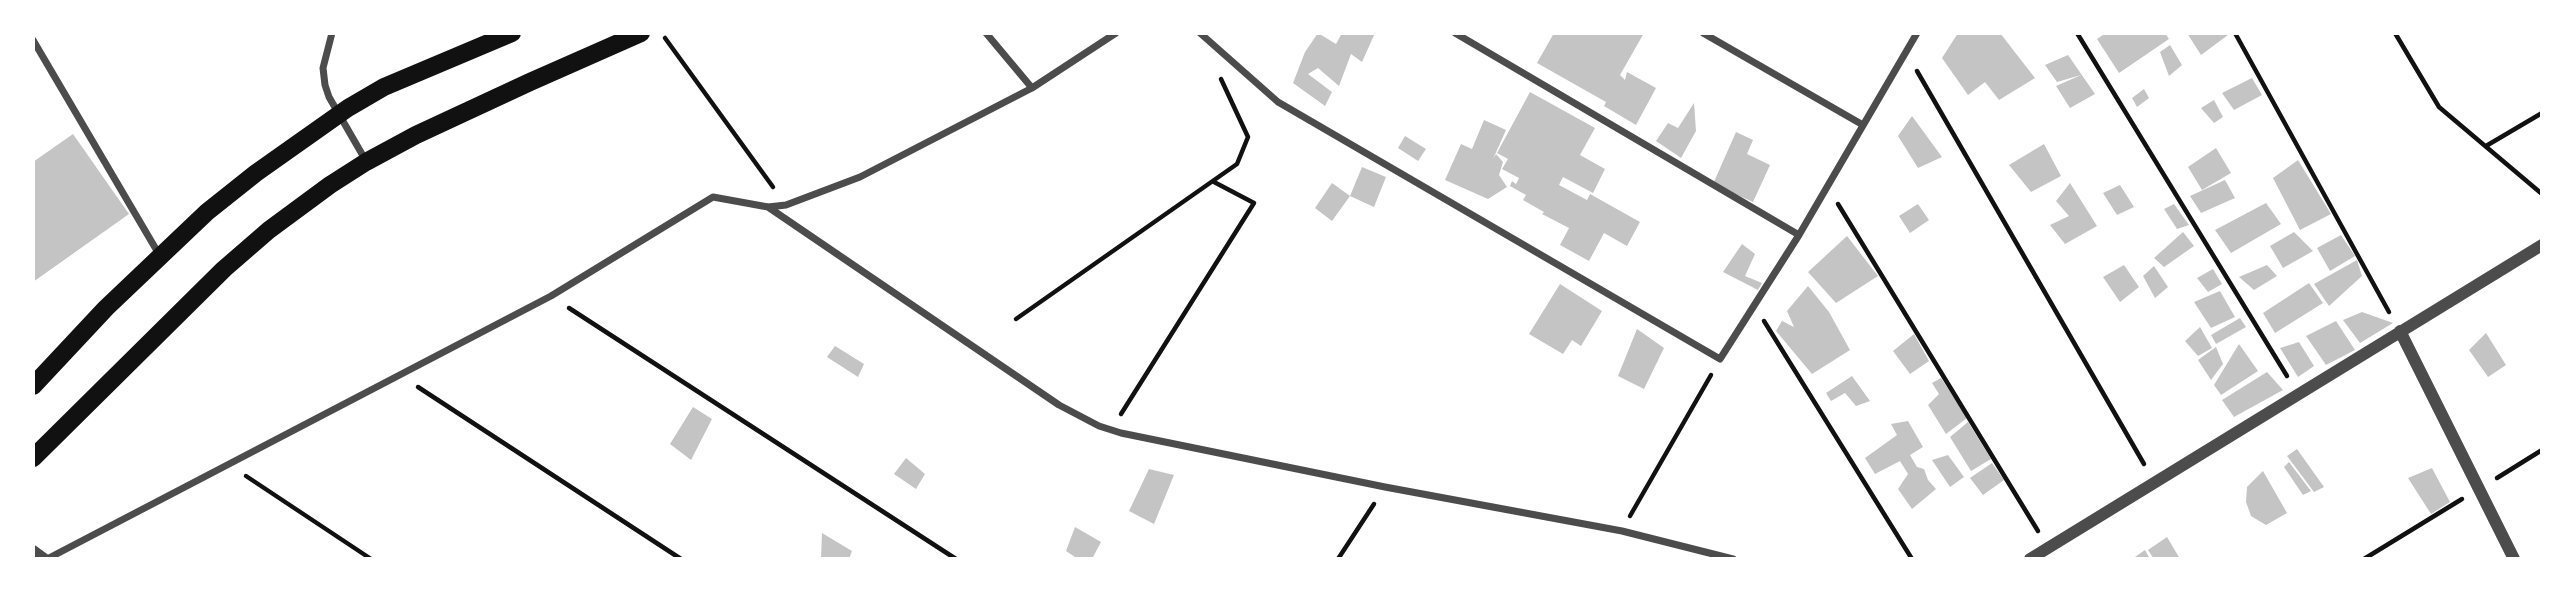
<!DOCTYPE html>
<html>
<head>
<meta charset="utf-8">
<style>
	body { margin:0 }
	#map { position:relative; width:2575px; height:592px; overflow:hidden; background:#fff; font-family:Signika,sans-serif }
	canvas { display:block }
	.frame { position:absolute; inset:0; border:35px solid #fff; pointer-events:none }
</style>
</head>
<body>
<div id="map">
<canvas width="2575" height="592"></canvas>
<div class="frame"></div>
</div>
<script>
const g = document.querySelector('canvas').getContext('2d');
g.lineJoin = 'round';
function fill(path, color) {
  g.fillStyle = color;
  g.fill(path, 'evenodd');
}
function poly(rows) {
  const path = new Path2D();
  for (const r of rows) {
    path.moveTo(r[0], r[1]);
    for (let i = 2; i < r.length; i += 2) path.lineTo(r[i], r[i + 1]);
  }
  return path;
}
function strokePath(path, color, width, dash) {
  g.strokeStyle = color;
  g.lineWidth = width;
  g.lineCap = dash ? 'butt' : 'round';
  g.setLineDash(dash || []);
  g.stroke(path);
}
const building = poly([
	[1318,33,1336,44,1342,33,1375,33,1362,62,1351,54,1339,86,1318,68,1308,74,1332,92,1325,106,1293,83,1305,52],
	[1554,33,1644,33,1620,75,1625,80,1627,72,1656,88,1636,125,1604,106,1606,102,1537,63],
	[1958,33,2000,33,2035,78,1999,100,1985,82,1968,95,1942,58],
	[2106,33,2165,33,2169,39,2119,73,2097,39],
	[2187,33,2228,33,2228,35,2201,55],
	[2170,45,2182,65,2169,76,2160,52],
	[2068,55,2095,94,2070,108,2056,86,2081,75,2057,82,2045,65],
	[2252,78,2262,95,2234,110,2222,93],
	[2144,89,2149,98,2137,107,2132,98],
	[1530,92,1595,128,1580,155,1605,169,1593,193,1563,177,1559,185,1587,200,1590,194,1640,222,1627,246,1604,233,1589,261,1560,245,1569,228,1542,214,1544,212,1523,200,1526,195,1510,186,1512,181,1516,184,1519,178,1502,169,1508,159,1497,153],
	[2214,100,2223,117,2214,123,2201,108],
	[1694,103,1696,131,1681,158,1656,141,1668,123,1678,128],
	[1912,116,1942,157,1918,168,1898,136],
	[1484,120,1506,130,1493,159,1496,154,1503,162,1499,175,1507,187,1488,199,1445,180,1461,144,1472,149],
	[1736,132,1753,140,1747,154,1770,165,1753,202,1713,184],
	[73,134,129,214,33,282,33,162],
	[1405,136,1426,149,1418,161,1398,148],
	[2044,144,2061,176,2031,192,2009,165],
	[2216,148,2231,173,2202,190,2188,167],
	[2298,160,2331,214,2300,230,2273,178],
	[1362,167,1386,177,1374,207,1350,196,1332,221,1315,208,1332,183,1350,196],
	[2225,180,2235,198,2201,213,2190,196],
	[2070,183,2097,226,2065,244,2050,225,2069,216,2056,201],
	[2120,185,2134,207,2117,215,2103,193],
	[2266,203,2281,224,2231,253,2215,230],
	[1918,204,1929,220,1910,233,1899,216],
	[2174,204,2189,225,2177,229,2164,209],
	[2183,232,2194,246,2164,267,2154,258],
	[2294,232,2313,251,2283,268,2270,246],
	[2341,235,2355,256,2330,271,2317,248],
	[1847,236,1878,276,1836,303,1808,272],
	[1742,244,1755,254,1745,276,1762,283,1758,290,1723,272],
	[2357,260,2362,276,2329,306,2314,284],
	[2124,265,2139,287,2120,302,2103,277],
	[2267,265,2277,276,2254,290,2239,277],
	[2154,266,2168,287,2155,298,2143,276],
	[2213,269,2222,284,2208,292,2197,278],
	[2309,283,2323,303,2275,333,2263,313],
	[1560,284,1602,311,1581,346,1572,340,1563,354,1529,334],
	[1808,286,1829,312,1850,350,1812,374,1776,331,1782,321,1794,327,1787,311],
	[2220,291,2235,317,2211,328,2194,302],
	[2362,312,2393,323,2360,343,2343,320],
	[2240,318,2246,327,2216,344,2211,335],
	[2336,321,2355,350,2326,365,2306,336],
	[2200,327,2212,348,2198,356,2185,341],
	[1637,329,1664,348,1644,389,1618,376],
	[2486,333,2506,365,2488,377,2469,350],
	[1914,334,1929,361,1910,374,1893,351],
	[2299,342,2314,366,2298,377,2280,348],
	[2239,344,2258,371,2221,395,2214,385],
	[835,346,864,364,858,377,827,357],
	[2216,347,2223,364,2211,380,2198,360],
	[2267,372,2283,390,2234,417,2222,400],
	[1852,376,1870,401,1856,406,1845,393,1831,401,1826,393],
	[1941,378,1967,418,1946,434,1928,405,1939,394,1932,383],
	[693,407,712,419,691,460,670,444],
	[1908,421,1923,447,1910,455,1917,467,1924,469,1928,480,1936,489,1912,509,1898,489,1908,474,1900,461,1875,474,1865,458,1897,435,1891,424],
	[1968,422,1991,459,1971,471,1950,437],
	[2297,449,2324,487,2314,492,2287,456],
	[1948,455,1964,477,1950,487,1932,460],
	[906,458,925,474,916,489,894,474],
	[2289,462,2311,491,2303,495,2284,467],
	[1992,463,2004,480,1983,495,1970,478],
	[2432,468,2450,502,2431,514,2408,478],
	[1149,469,1174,475,1154,524,1129,511],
	[2263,471,2287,513,2266,525,2251,516,2246,502,2247,487],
	[1075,527,1101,542,1092,559,1078,559,1066,551],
	[822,533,852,551,849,559,821,559],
	[2167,537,2180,559,2154,559,2148,550],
	[2145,550,2150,559,2132,559]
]);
const path = poly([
	[2077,33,2287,376],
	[2235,33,2389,312],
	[2395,33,2439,107,2542,194],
	[665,38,773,187],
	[1917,71,2144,464],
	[2486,146,2542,113],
	[1838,204,2038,531],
	[569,308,956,559],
	[1016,319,1237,164,1248,137,1221,79],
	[1764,321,1912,559],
	[418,387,681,559],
	[1121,414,1254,203,1214,182],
	[246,476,371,559],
	[2497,478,2542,450],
	[1630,516,1711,375],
	[1338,559,1374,504],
	[2364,559,2462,499]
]);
const minor = poly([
	[332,33,323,68,325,85,329,97,366,161],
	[986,33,1032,88],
	[1200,33,1278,102,1720,359,1799,235,1917,33],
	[1455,33,1799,235],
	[1703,33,1863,125],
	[33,40,160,256],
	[768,207,1059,405,1099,426,1121,433,1385,487,1622,531,1733,559],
	[47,559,551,296,713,197,768,207,786,205,860,177,1032,88,1116,33]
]);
const tertiary = poly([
	[2400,331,2514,559],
	[33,551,44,559],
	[2030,559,2542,245]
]);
const primary = poly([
	[33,386,106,308,207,212,256,173,348,108,384,87,512,33],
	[33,458,224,269,269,230,330,185,366,162,416,135,530,82,641,33]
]);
fill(building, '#c4c4c4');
strokePath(path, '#111', 4.5);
strokePath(minor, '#4c4c4c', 7);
strokePath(tertiary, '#4c4c4c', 12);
strokePath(primary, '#111', 18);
</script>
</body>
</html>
